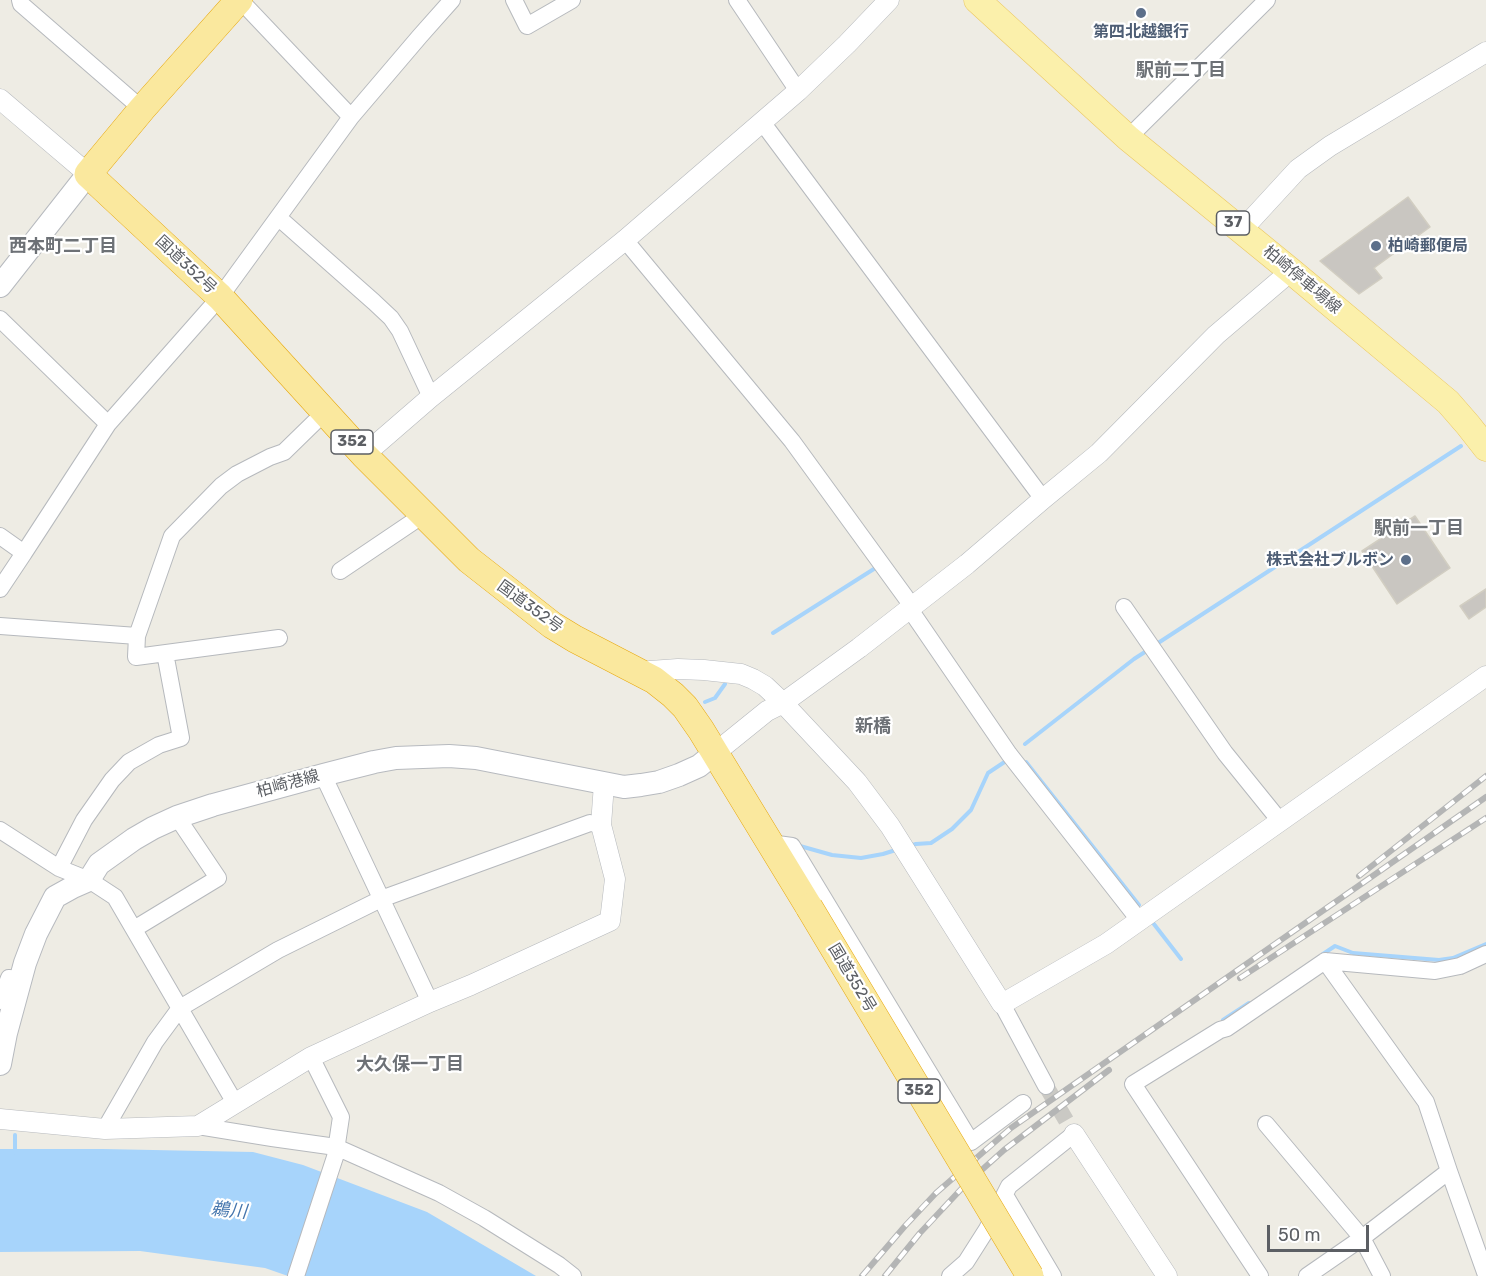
<!DOCTYPE html>
<html>
<head>
<meta charset="utf-8">
<style>
	body { margin:0 }
	#map { position:relative; width:1486px; height:1276px; overflow:hidden; background:#eeece4; font-family:Rubik,sans-serif }
	canvas { display:block }
	.scale { position:absolute; left:1267px; top:1225px; width:102px; height:27px; box-sizing:border-box; border:3px solid #5c5f64; border-top:0; padding-left:8px; font-size:18px; line-height:21px; white-space:nowrap; color:#5c5f64; -webkit-text-stroke:4px #fff; paint-order:stroke }
</style>
</head>
<body>
<div id="map">
<canvas width="1486" height="1276"></canvas>
<div class="scale">50 m</div>
</div>
<script>
const g = document.querySelector('canvas').getContext('2d');
g.lineJoin = 'round';
function fill(path, color) {
  g.fillStyle = color;
  g.fill(path, 'evenodd');
}
function poly(rows) {
  const path = new Path2D();
  for (const r of rows) {
    path.moveTo(r[0], r[1]);
    for (let i = 2; i < r.length; i += 2) path.lineTo(r[i], r[i + 1]);
  }
  return path;
}
function strokePath(path, color, width, dash) {
  g.strokeStyle = color;
  g.lineWidth = width;
  g.lineCap = dash ? 'butt' : 'round';
  g.setLineDash(dash || []);
  g.stroke(path);
}
function label(font, color, halo, rows, align = 'center') {
  g.font = font + ' Rubik,"Noto Sans JP",sans-serif';
  g.lineWidth = 4.5;
  g.setLineDash([]);
  g.textBaseline = 'middle';
  g.strokeStyle = halo;
  g.fillStyle = color;
  for (const [text, x, y, turn = 0] of rows) {
    g.save();
    g.translate(x, y);
    g.rotate((+turn || 0) * Math.PI / 180);
    g.textAlign = isNaN(turn) ? turn : align;
    if (halo) g.strokeText(text, 0, 0);
    g.fillText(text, 0, 0);
    g.restore();
  }
}
const water = poly([
	[0,1149,103,1149,253,1152,303,1165,427,1212,536,1276,288,1276,265,1268,140,1251,0,1252]
]);
const stream = poly([
	[773,633,877,567],
	[1155,645,1461,446],
	[705,702,715,698,725,684],
	[1025,744,1134,659,1148,650],
	[1026,762,1139,905],
	[800,846,832,855,861,858,883,854,899,849],
	[909,846,916,844,931,843,952,829,971,810,988,773,1006,761],
	[1150,919,1181,959],
	[1323,954,1335,946,1353,953,1439,960,1453,958,1486,944],
	[1223,1020,1249,1003],
	[15,1135,15,1153]
]);
const building = poly([
	[1408,197,1430,227,1374,268,1382,278,1359,294,1320,261,1408,197],
	[1415,516,1450,568,1397,604,1362,551,1415,516],
	[1486,589,1486,607,1469,619,1460,606,1486,589]
]);
const minorTunnel = poly([
	[1046,1086,1074,1134]
]);
const minor = poly([
	[20,0,21,4,142,109],
	[240,0,351,117],
	[514,0,527,26,572,0],
	[737,0,798,91],
	[762,122,1043,499],
	[1128,138,1267,0],
	[279,218,374,302,391,318,400,331,431,397],
	[625,240,792,441,912,606],
	[0,319,108,424],
	[0,536,24,553,108,424,220,297,351,117,420,36,452,0],
	[340,571,423,515],
	[0,589,24,553],
	[1124,607,1225,753,1280,821],
	[909,608,1009,754,1139,920],
	[0,626,137,636,172,536,221,486,237,474,270,457,284,452,325,412],
	[137,636,136,657,279,638],
	[323,775,430,1002],
	[0,830,59,868,89,880,115,897,235,1103],
	[770,843,792,846,971,1142,1023,1103],
	[59,868,84,820,112,780,129,762,159,745,181,738,165,653],
	[134,929,218,878,177,817],
	[1325,961,1435,971,1460,966,1486,954],
	[0,1001,9,978,21,979],
	[1002,1004,1046,1086],
	[1266,1124,1362,1238,1382,1276],
	[198,1126,272,1138,336,1147,439,1193,484,1218,559,1265,573,1276],
	[105,1129,155,1042,180,1008,278,950,381,899,590,823,601,825],
	[1005,1195,1053,1276],
	[296,1276,335,1157,341,1117,311,1057],
	[950,1276,966,1262,987,1229,1009,1186,1074,1134],
	[1260,1276,1133,1084,1220,1030,1227,1028,1325,961,1426,1102,1449,1171,1486,1275],
	[1307,1276,1362,1238,1449,1171]
]);
const tertiary = poly([
	[0,99,88,174],
	[1241,231,1298,169,1330,146,1486,52],
	[364,455,431,397,625,240,798,91,847,44,889,0],
	[644,675,650,671,678,669,704,670,741,674,753,679,765,686,783,703,857,782,890,826,1002,1004,1106,944,1486,676],
	[715,753,767,711,783,703,859,648,967,564,1043,499,1099,453,1216,335,1291,271],
	[0,1119,105,1129,198,1126,311,1057,430,1002,471,985,610,921,615,879,601,825,604,784],
	[1074,1134,1167,1276]
]);
const secondary = poly([
	[0,286,88,174],
	[0,1064,6,1033,25,963,36,934,55,897,73,887,89,880,99,864,134,839,153,828,177,817,213,805,323,775,374,762,396,758,449,756,476,758,624,787,641,785,659,782,679,775,699,766,715,753]
]);
const primary = poly([
	[977,0,1128,138,1291,271,1448,402,1468,425,1486,448]
]);
const trunk = poly([
	[239,0,142,109,88,174,220,297,364,455,469,560,552,625,575,639,654,680,673,695,685,707,701,730,809,907]
]);
const rail = poly([
	[1359,876,1486,776],
	[1240,978,1486,818],
	[862,1276,905,1226,936,1193,1011,1128,1486,797],
	[885,1276,920,1233,965,1185,1004,1150,1109,1070]
]);
const trunkBridge = poly([
	[809,907,1030,1276]
]);
const markers = [
	[1141,13,6,"#5c6f8a"],
	[1376,246,6,"#5c6f8a"],
	[1406,560,6,"#5c6f8a"]
];
const shields = [
	[1233,223,33],
	[352,442,42],
	[919,1091,42]
];
const shieldNames = [
	["37",1233,223],
	["352",352,442],
	["352",919,1091]
];
const serviceNames = [
	["第四北越銀行",1141,32],
	["柏崎郵便局",1388,246,"left"],
	["株式会社ブルボン",1394,560,"right"]
];
const streetNames = [
	["国道352号",186,265,43],
	["柏崎停車場線",1302,280,40],
	["国道352号",530,607,36],
	["柏崎港線",288,784,-15],
	["国道352号",852,978,59]
];
const neighbourhoodNames = [
	["駅前二丁目",1181,71],
	["西本町二丁目",63,247],
	["駅前一丁目",1419,529],
	["新橋",873,727],
	["大久保一丁目",410,1065]
];
const waterNames = [
	["鵜川",229,1211,5]
];
fill(water, '#a7d4fb');
strokePath(stream, '#a7d4fb', 4);
fill(building, '#c9c6c1');
strokePath(building, '#d2cec2', 1.5);
strokePath(minorTunnel, '#cac9c4', 16, [16, 8]);
strokePath(minor, '#b6b9bd', 18);
strokePath(tertiary, '#b6b9bd', 21);
strokePath(secondary, '#b7babf', 24);
strokePath(primary, '#ebc760', 27);
strokePath(trunk, '#e7a70b', 28);
strokePath(minor, '#fff', 16);
strokePath(tertiary, '#fff', 20);
strokePath(secondary, '#fff', 22);
strokePath(primary, '#fbf0ab', 26);
strokePath(trunk, '#fae89e', 27);
strokePath(rail, '#b4b5b5', 6);
strokePath(rail, '#fff', 4, [11]);
strokePath(trunkBridge, '#e7a70b', 28, []);
strokePath(trunkBridge, '#fae89e', 27);
for (const [x, y, r, color] of markers) {
  const dot = new Path2D();
  dot.arc(x, y, r, 0, 2 * Math.PI);
  g.fillStyle = color;
  g.fill(dot);
  strokePath(dot, '#fff', 2);
}
for (const [x, y, w] of shields) {
  const box = new Path2D();
  box.roundRect(x - w / 2, y - 12, w, 24, 4.5);
  g.fillStyle = '#fff';
  g.fill(box);
  strokePath(box, '#5c5f64', 1.5);
}
label('bold 15px', '#5c5f64', null, shieldNames);
label('bold 16px', '#4e5e75', '#fff', serviceNames);
label('16px', '#5c5f64', '#fff', streetNames);
label('bold 18px', '#6d7176', '#fff', neighbourhoodNames);
label('italic 18px', '#4475ad', '#fff', waterNames);
</script>
</body>
</html>
